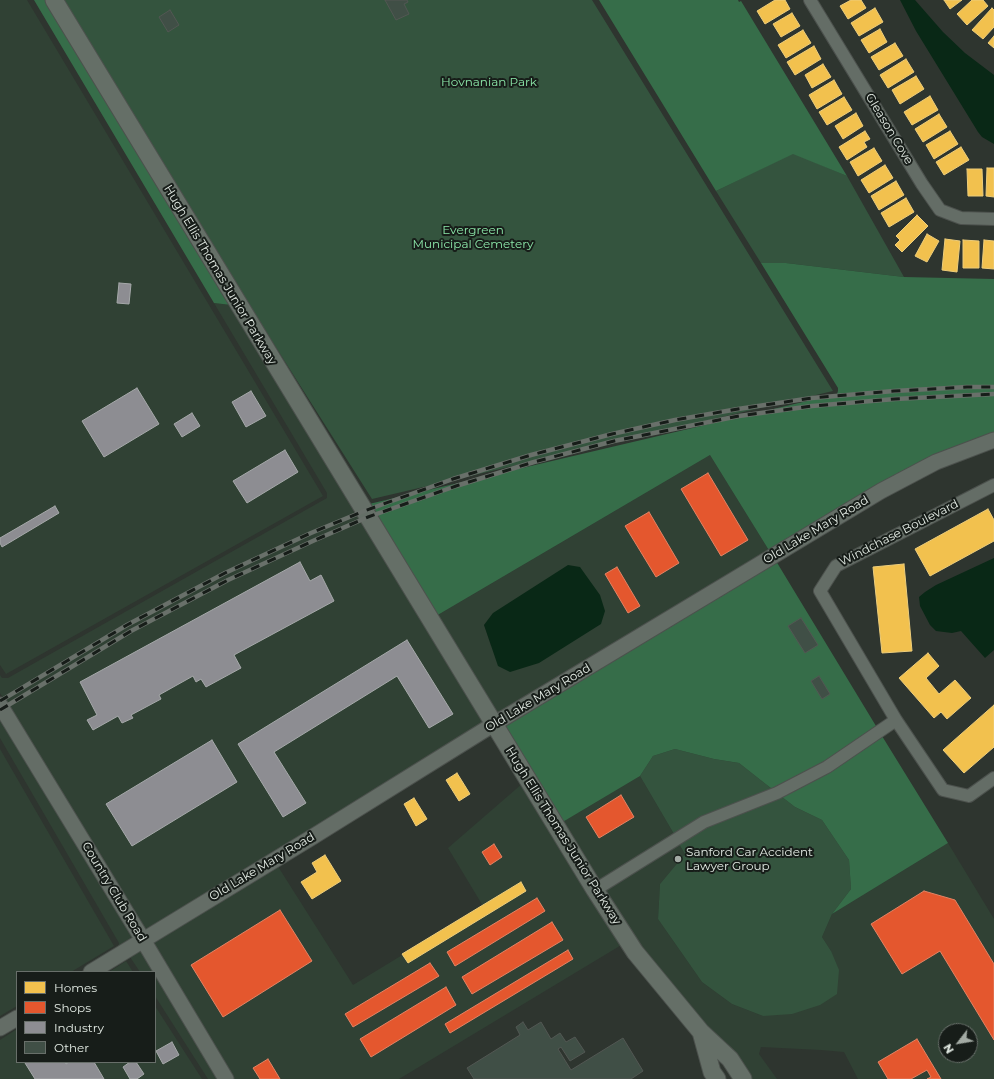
<!DOCTYPE html>
<html>
<head>
<meta charset="utf-8">
<style>
	body { margin:0 }
	#map { position:relative; width:994px; height:1079px; overflow:hidden; background:#2e352f; font-family:Montserrat,sans-serif }
	canvas { display:block }
	.legend { position:absolute; left:16px; top:971px; width:140px; height:92px; box-sizing:border-box; background:#171d19; border:1px solid #686f6a; margin:0; padding:5px 7px; list-style:none; font-size:12px; color:#e2eae3 }
	.legend li { display:flex; align-items:center; gap:8px; height:20px }
	.legend b { width:20px; border:1px solid #686f6a }
	.north { position:absolute; left:938px; top:1023px; width:40px; height:40px; box-sizing:border-box; background:#171d19; border:1px solid #686f6a; border-radius:50%; rotate:239deg; font-size:11px; font-weight:700; line-height:16px; text-align:center; color:#e2eae3 }
	.north::after { content:''; display:block; margin:auto; width:14px; height:18px; background:#a3aba4; clip-path:polygon(50% 0,100% 100%,50% 72%,0 100%) }
</style>
</head>
<body>
<div id="map">
<canvas width="994" height="1079"></canvas>
<ul class="legend">
<li><b style="height:11px;background:#f2c14e"></b>Homes</li>
<li><b style="height:11px;background:#e4572e"></b>Shops</li>
<li><b style="height:11px;background:#8d8d92"></b>Industry</li>
<li><b style="height:11px;background:#404f46"></b>Other</li>
</ul>
<div class="north">N</div>
</div>
<script>
const g = document.querySelector('canvas').getContext('2d');
g.lineJoin = 'round';
function fill(path, color) {
  g.fillStyle = color;
  g.fill(path, 'evenodd');
}
function poly(rows) {
  const path = new Path2D();
  for (const r of rows) {
    path.moveTo(r[0], r[1]);
    for (let i = 2; i < r.length; i += 2) path.lineTo(r[i], r[i + 1]);
  }
  return path;
}
function strokePath(path, color, width, dash) {
  g.strokeStyle = color;
  g.lineWidth = width;
  g.lineCap = dash ? 'butt' : 'round';
  g.setLineDash(dash || []);
  g.stroke(path);
}
function label(font, color, halo, rows, align = 'center') {
  g.font = font + ' Montserrat,sans-serif';
  g.lineWidth = 4;
  g.setLineDash([]);
  g.textBaseline = 'middle';
  g.strokeStyle = halo;
  g.fillStyle = color;
  for (const [text, x, y, turn = 0] of rows) {
    g.save();
    g.translate(x, y);
    g.rotate((+turn || 0) * Math.PI / 180);
    g.textAlign = isNaN(turn) ? turn : align;
    if (halo) g.strokeText(text, 0, 0);
    g.fillText(text, 0, 0);
    g.restore();
  }
}
const built = poly([
	[0,0,27,0,323,496,6,674,0,665],
	[214,303,231,305,486,722,146,932,0,693,0,675,2,678,8,678,327,498,327,493],
	[710,455,770,552,497,716,436,616],
	[493,613,491,646,484,625],
	[0,717,135,938,118,949,119,943,0,738],
	[0,749,114,946,71,972,17,972,17,1006,0,1016],
	[640,776,674,834,597,882,561,823],
	[523,783,623,944,399,1079,233,1079,151,941,277,865,353,985,483,906,448,848],
	[948,843,994,919,994,1079,858,1079,844,1052,821,1050,761,1047,759,1054,777,1079,750,1079,706,1029,640,948,603,891,679,844,685,854,660,884,658,919,702,982,732,1004,763,1016,831,951,822,937,832,914],
	[946,1031,970,1031,970,1055,946,1055],
	[140,948,155,972,140,972,130,957],
	[126,961,133,972,109,972],
	[155,972,219,1079,208,1079,155,996],
	[155,1006,202,1079,0,1079,0,1040,17,1029,17,1062,155,1062]
]);
const green = poly([
	[56,0,592,0,833,391,372,499],
	[793,153,847,176,904,277,786,263,761,263,716,191],
	[675,749,714,759,739,763,772,789,702,816,674,834,640,776,653,756],
	[782,797,795,807,822,820,849,860,851,889,832,914,822,937,831,951,839,970,837,994,820,1005,792,1014,763,1016,732,1004,702,982,658,919,660,884,685,854,679,844,706,827]
]);
const forest = poly([
	[34,0,47,0,231,305,214,303],
	[599,0,738,0,739,2,741,1,847,176,793,154,716,191],
	[761,263,786,263,904,277,994,279,994,434,770,552,710,455,436,616,369,504,837,394,838,391,838,388],
	[776,561,876,726,824,762,772,789,739,763,714,759,675,749,653,756,640,776,561,823,503,725],
	[882,736,948,843,832,914,851,889,849,860,822,820,795,807,782,797]
]);
const water = poly([
	[900,0,915,0,943,32,965,53,994,75,994,144,982,137,978,132,916,31],
	[994,558,994,650,985,658,961,631,952,633,936,631,930,625,920,606,919,597,925,592,936,585],
	[568,565,580,567,600,595,605,611,601,624,539,663,510,672,498,666,484,625,493,613]
]);
const homes = poly([
	[775,0,785,0,790,9,765,24,757,11,775,0],
	[851,0,861,0,866,8,848,19,840,6,851,0],
	[944,0,962,0,950,9,944,0],
	[972,0,983,0,988,6,967,25,957,14,972,0],
	[875,8,883,22,859,36,851,23,875,8],
	[992,8,994,10,994,27,983,39,972,30,992,8],
	[792,13,800,26,781,37,773,24,792,13],
	[880,29,887,42,869,53,861,40,880,29],
	[803,30,811,43,786,58,778,45,803,30],
	[994,36,994,48,988,43,994,36],
	[895,43,903,56,879,70,871,57,895,43],
	[814,46,821,59,795,75,787,62,814,46],
	[906,59,914,72,888,88,880,75,906,59],
	[823,64,831,77,812,88,805,75,823,64],
	[916,76,924,89,900,104,892,90,916,76],
	[834,80,842,94,817,109,809,95,834,80],
	[930,96,938,110,912,125,904,112,930,96],
	[844,97,852,110,827,125,819,112,844,97],
	[856,113,863,126,843,139,835,126,856,113],
	[939,114,947,127,923,142,915,129,939,114],
	[865,131,870,139,864,142,867,147,847,160,839,147,865,131],
	[950,131,958,144,934,159,926,145,950,131],
	[961,147,969,160,944,175,936,162,961,147],
	[874,148,882,161,858,176,850,162,874,148],
	[885,165,893,178,869,193,861,180,885,165],
	[987,168,994,168,994,197,986,196,987,168],
	[967,169,982,169,983,196,968,196,967,169],
	[896,181,904,195,879,210,871,196,896,181],
	[906,198,914,212,889,227,881,213,906,198],
	[917,215,928,226,902,252,895,245,900,240,896,236,917,215],
	[927,234,939,241,927,262,915,256,927,234],
	[945,239,960,241,957,272,942,270,945,239],
	[963,240,979,241,979,268,963,268,963,240],
	[984,240,994,241,994,269,982,268,984,240],
	[988,509,994,520,994,541,930,576,915,549,988,509],
	[904,564,912,651,882,653,873,567,904,564],
	[928,653,939,666,926,678,939,694,955,680,971,698,947,719,941,712,934,718,899,678,928,653],
	[994,705,994,747,964,773,943,750,994,705],
	[457,773,470,794,459,801,446,780,457,773],
	[414,798,427,819,416,826,404,804,414,798],
	[325,855,341,881,312,899,301,882,317,872,312,863,325,855],
	[521,882,526,891,408,963,402,954,521,882]
]);
const shops = poly([
	[708,473,748,540,721,556,681,489,708,473],
	[649,512,679,563,656,577,625,526,649,512],
	[617,567,640,606,628,613,605,574,617,567],
	[621,795,634,817,599,838,586,817,621,795],
	[494,844,502,857,490,865,482,852,494,844],
	[924,891,955,900,994,964,994,1040,940,951,902,974,871,924,924,891],
	[537,898,545,911,455,966,447,952,537,898],
	[280,910,312,961,223,1017,191,965,280,910],
	[552,922,563,940,472,994,462,977,552,922],
	[568,950,573,959,450,1033,445,1024,568,950],
	[430,963,439,976,353,1027,345,1014,430,963],
	[446,987,456,1005,371,1057,360,1039,446,987],
	[917,1039,941,1079,927,1079,931,1077,927,1070,911,1079,888,1079,878,1062,917,1039],
	[268,1059,280,1079,260,1079,253,1068,268,1059]
]);
const industry = poly([
	[119,283,131,284,129,304,117,303,119,283],
	[137,388,159,424,104,457,82,421,137,388],
	[251,391,266,416,246,427,232,402,251,391],
	[192,413,200,426,182,437,174,424,192,413],
	[285,450,298,472,247,503,233,481,285,450],
	[55,506,59,513,2,547,0,543,0,538,55,506],
	[300,562,310,581,321,575,334,601,234,655,241,668,206,687,201,679,196,682,193,676,159,695,161,699,131,715,133,718,122,723,118,716,93,730,87,720,97,715,80,682,300,562],
	[407,640,453,714,429,728,397,676,274,752,306,803,283,817,238,744,407,640],
	[212,740,237,782,132,846,106,804,212,740],
	[172,1042,179,1055,163,1064,156,1051,172,1042],
	[26,1062,65,1062,66,1064,69,1062,94,1062,104,1079,35,1079,25,1063,26,1062],
	[130,1062,136,1062,144,1074,137,1079,130,1079,123,1067,130,1062]
]);
const building = poly([
	[385,0,407,0,408,2,404,4,409,14,396,20,385,0],
	[170,10,179,25,168,32,159,17,170,10],
	[801,618,818,645,805,653,788,626,801,618],
	[819,676,830,694,822,699,811,681,819,676],
	[523,1022,528,1030,541,1022,551,1039,560,1033,566,1042,575,1037,585,1052,570,1061,561,1047,558,1049,571,1070,623,1038,643,1071,631,1079,474,1079,467,1068,520,1035,516,1027,523,1022]
]);
const minor = poly([
	[810,0,922,184,940,210,961,218,994,219],
	[994,485,836,566,820,591,896,720,943,790,969,796,994,778],
	[595,890,704,822,777,793,827,767,896,720]
]);
const tertiary = poly([
	[0,705,143,940,226,1079],
	[91,972,314,836,494,724,881,491,936,462,994,440],
	[0,1028,17,1018]
]);
const secondary = poly([
	[54,0,595,890,635,952,701,1032,712,1072,717,1079],
	[701,1032,730,1059,743,1079]
]);
const rail = poly([
	[0,701,127,625,225,573,311,533,364,511,453,479,531,455,612,434,675,420,738,409,812,398,894,391,967,387,994,387],
	[0,710,131,631,228,580,315,540,368,517,456,486,534,462,614,441,739,416,812,406,895,399,994,394]
]);
const markers = [
	[678,859,4,"#a3aba4"]
];
const parkNames = [
	["Hovnanian Park",489,82],
	["Evergreen",473,230],
	["Municipal Cemetery",473,244]
];
const streetNames = [
	["Gleason Cove",889,129,59],
	["Hugh Ellis Thomas Junior Parkway",220,275,59],
	["Old Lake Mary Road",816,530,-31],
	["Windchase Boulevard",899,533,-27],
	["Old Lake Mary Road",538,698,-31],
	["Hugh Ellis Thomas Junior Parkway",563,836,58],
	["Old Lake Mary Road",262,867,-31],
	["Country Club Road",114,892,59]
];
const poiNames = [
	["Sanford Car Accident",686,852],
	["Lawyer Group",686,866]
];
fill(built, '#304134');
fill(green, '#34543e');
fill(forest, '#366d49');
fill(water, '#092816');
fill(homes, '#f2c14e');
strokePath(homes, '#edcd7b', 1);
fill(shops, '#e4572e');
strokePath(shops, '#e38364', 1);
fill(industry, '#8d8d92');
strokePath(industry, '#a6a9aa', 1);
fill(building, '#404f46');
strokePath(building, '#525753', 1);
strokePath(minor, '#4c514d', 14);
strokePath(tertiary, '#4c514d', 17);
strokePath(secondary, '#4c514d', 19);
strokePath(minor, '#646d66', 12);
strokePath(tertiary, '#646d66', 15);
strokePath(secondary, '#656f67', 17);
strokePath(rail, '#69706a', 4.5);
strokePath(rail, '#171d19', 3, [9]);
for (const [x, y, r, color] of markers) {
  const dot = new Path2D();
  dot.arc(x, y, r, 0, 2 * Math.PI);
  g.fillStyle = color;
  g.fill(dot);
  strokePath(dot, '#171d19', 1.5);
}
label('12px', '#8be6a8', '#171d19', parkNames);
label('12px', '#e2eae3', '#171d19', streetNames);
label('12px', '#e2eae3', '#171d19', poiNames, 'left');
</script>
</body>
</html>
